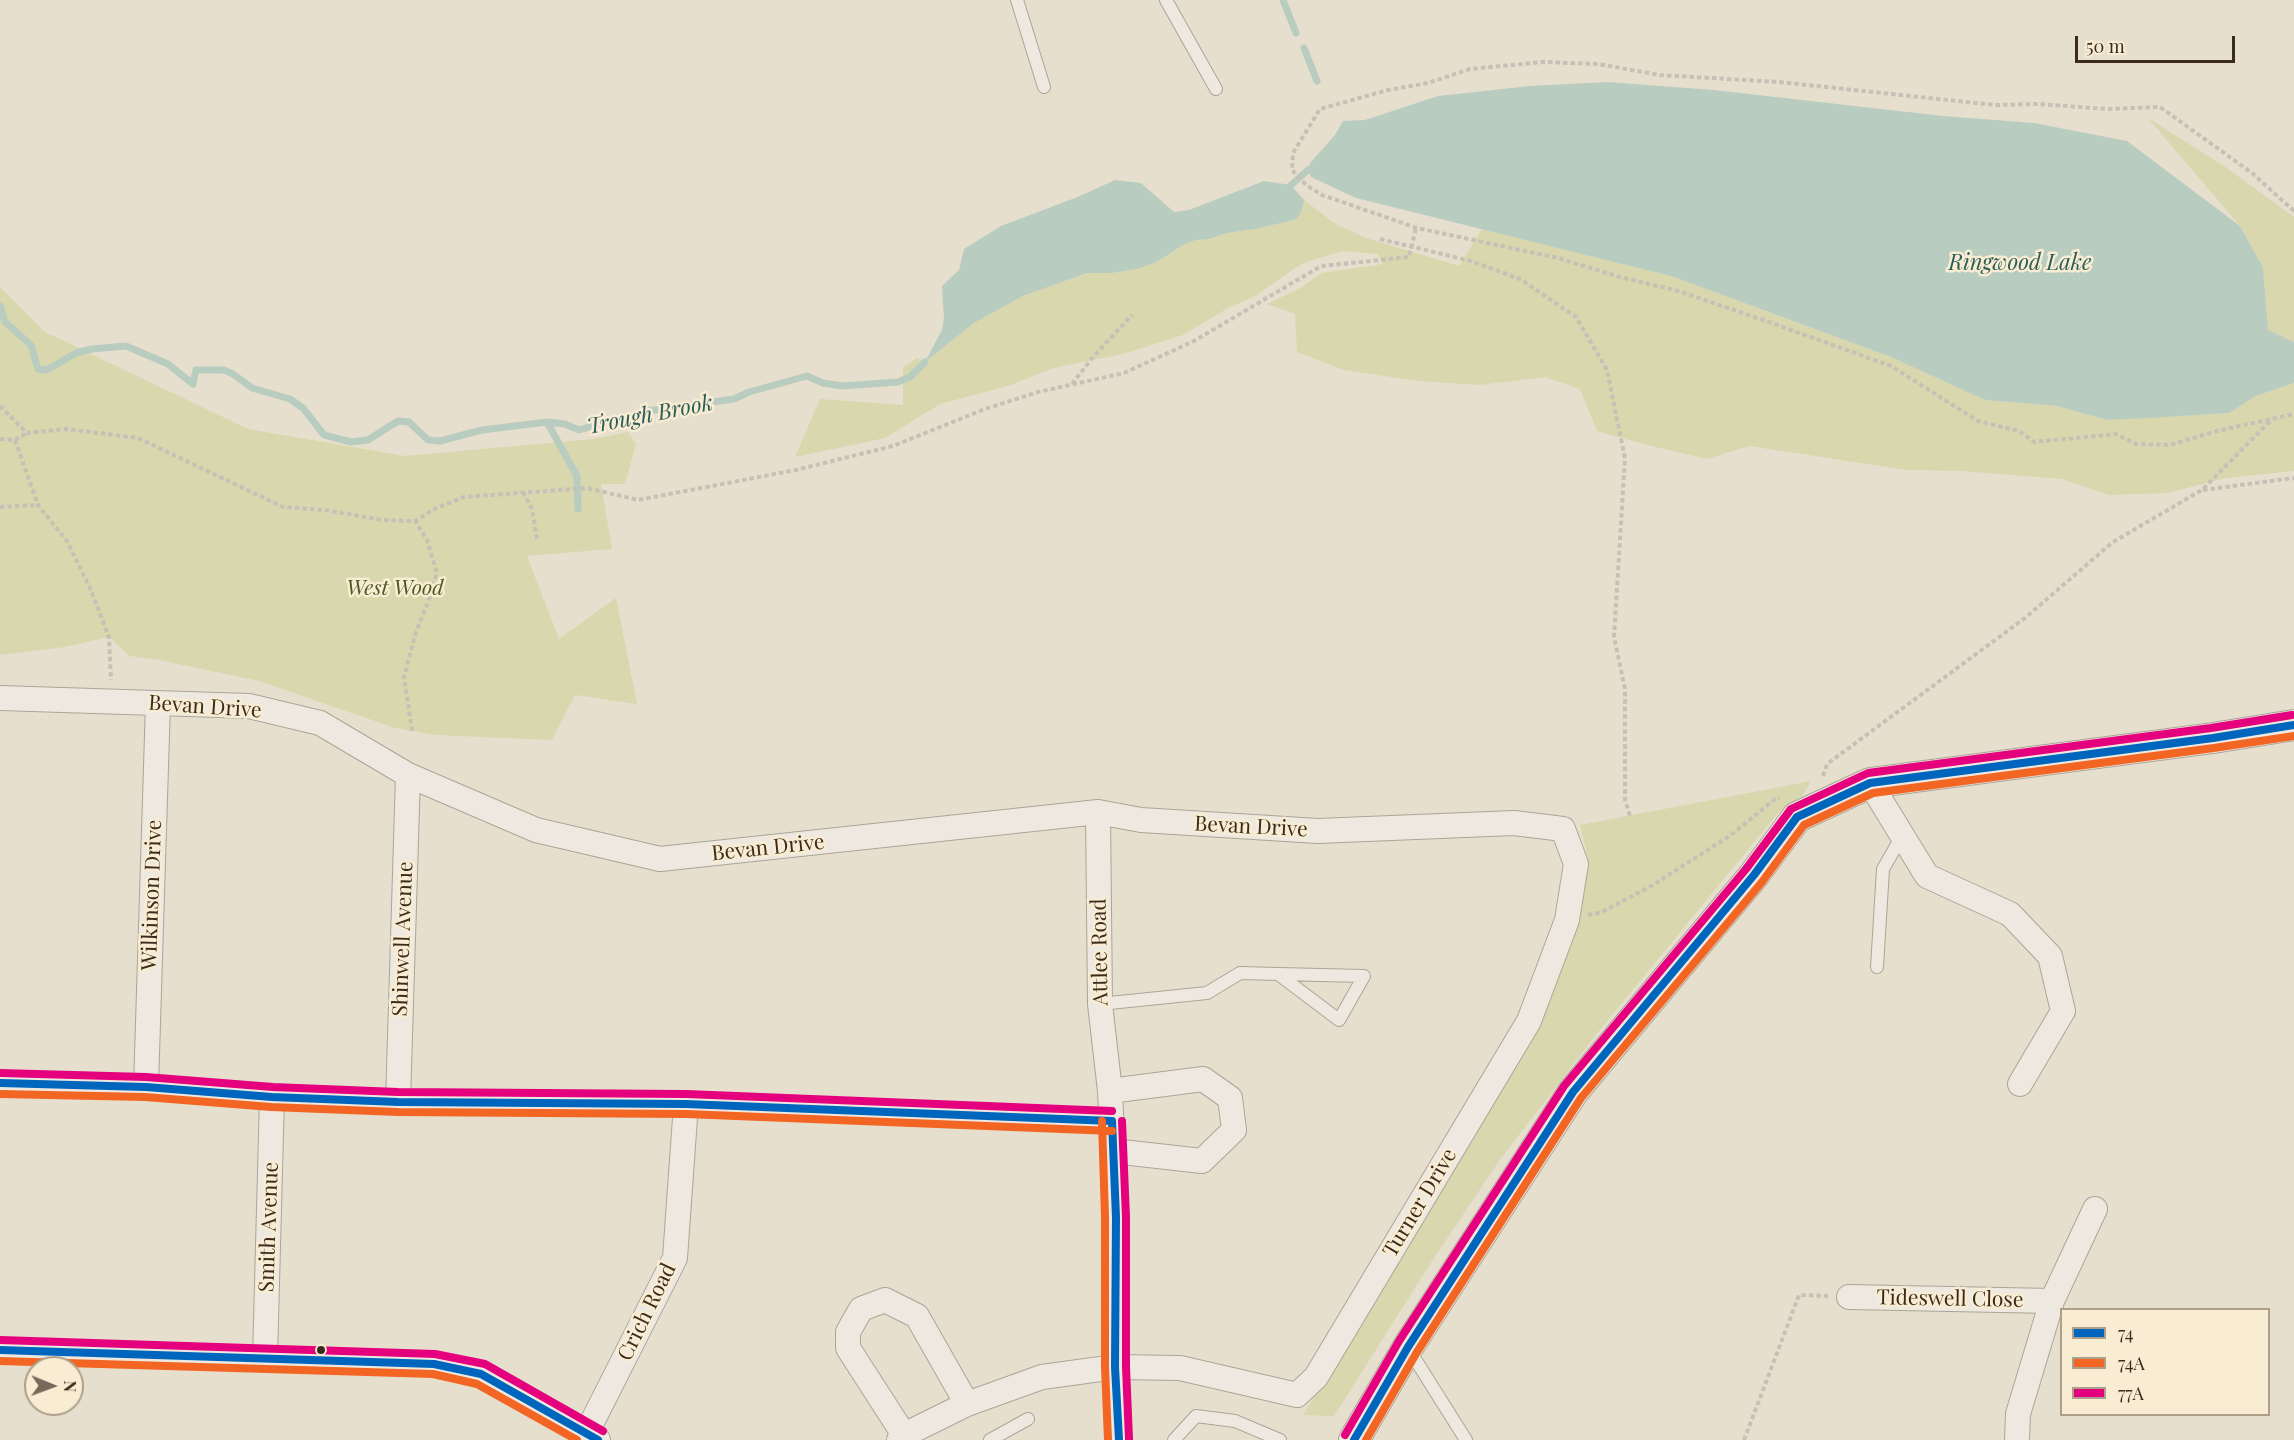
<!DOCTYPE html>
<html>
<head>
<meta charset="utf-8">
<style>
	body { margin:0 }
	#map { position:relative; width:2294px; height:1440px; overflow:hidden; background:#e7dfcd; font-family:"Playfair Display",serif }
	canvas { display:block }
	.legend { position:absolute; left:2060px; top:1308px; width:210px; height:108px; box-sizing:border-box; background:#f8edd3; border:2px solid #ad9f8a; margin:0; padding:8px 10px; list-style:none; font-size:18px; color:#3c2b1d }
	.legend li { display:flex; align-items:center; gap:12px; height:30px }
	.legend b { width:30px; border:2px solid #ad9f8a }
	.north { position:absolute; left:24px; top:1356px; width:60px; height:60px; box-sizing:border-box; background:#f8edd3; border:2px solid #ad9f8a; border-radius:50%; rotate:91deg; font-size:16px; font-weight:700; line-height:24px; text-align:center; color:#3c2b1d }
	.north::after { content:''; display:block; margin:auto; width:21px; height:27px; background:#786a5b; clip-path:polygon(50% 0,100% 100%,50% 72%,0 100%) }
	.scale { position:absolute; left:2075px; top:36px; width:160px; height:27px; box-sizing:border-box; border:3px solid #3c2b1d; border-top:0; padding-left:8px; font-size:18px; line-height:21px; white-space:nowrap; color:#3c2b1d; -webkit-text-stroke:4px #f8edd3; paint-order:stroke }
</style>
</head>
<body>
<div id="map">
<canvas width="2294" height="1440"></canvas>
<ul class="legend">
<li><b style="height:8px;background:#0065bd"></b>74</li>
<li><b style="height:8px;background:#f26522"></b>74A</li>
<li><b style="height:8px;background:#e5007d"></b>77A</li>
</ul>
<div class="north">N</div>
<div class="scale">50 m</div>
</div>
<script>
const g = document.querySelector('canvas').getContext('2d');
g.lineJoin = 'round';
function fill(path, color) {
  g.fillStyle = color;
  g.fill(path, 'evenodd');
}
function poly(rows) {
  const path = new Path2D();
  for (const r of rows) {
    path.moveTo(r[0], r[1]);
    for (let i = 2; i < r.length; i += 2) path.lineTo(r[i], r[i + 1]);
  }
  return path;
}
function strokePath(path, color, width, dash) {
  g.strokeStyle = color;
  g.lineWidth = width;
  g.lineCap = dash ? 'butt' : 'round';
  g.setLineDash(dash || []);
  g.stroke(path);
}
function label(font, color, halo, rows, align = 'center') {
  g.font = font + ' "Playfair Display",serif';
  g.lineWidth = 5;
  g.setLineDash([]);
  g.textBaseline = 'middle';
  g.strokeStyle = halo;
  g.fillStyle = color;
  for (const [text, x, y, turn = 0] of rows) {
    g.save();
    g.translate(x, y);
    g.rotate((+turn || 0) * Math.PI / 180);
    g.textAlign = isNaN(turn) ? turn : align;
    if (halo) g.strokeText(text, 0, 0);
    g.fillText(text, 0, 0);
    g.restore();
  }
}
const green = poly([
	[2148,118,2224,166,2294,217,2294,342,2268,330,2263,267,2240,226],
	[1304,200,1334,223,1366,238,1459,266,1482,229,1671,276,1891,357,1985,400,2057,406,2107,420,2229,413,2256,396,2294,383,2294,471,2226,478,2167,493,2109,495,2062,479,1962,471,1907,470,1749,446,1707,459,1647,445,1597,431,1580,389,1545,377,1480,385,1418,381,1344,370,1297,352,1295,314,1267,304,1302,287,1321,273,1383,264,1378,254,1343,251,1303,263,1255,296,1228,308,1183,335,1123,354,1053,368,1008,386,940,404,885,438,795,457,820,399,903,405,903,367,917,358,925,362,974,323,1023,296,1087,273,1112,273,1137,269,1157,262,1183,245,1196,240,1209,239,1227,233,1256,229,1296,219,1302,210],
	[0,287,45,332,248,429,405,456,593,439,628,432,636,444,625,484,601,484,612,549,527,556,559,639,616,598,637,704,575,695,552,740,436,735,395,728,259,681,159,660,130,656,109,637,65,647,0,655],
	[1811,781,1802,796,1778,813,1599,1031,1499,1161,1432,1261,1334,1416,1303,1415,1539,1023,1551,1000,1582,903,1589,862,1580,825]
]);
const water = poly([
	[1607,82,1714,90,1943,116,2034,123,2127,141,2240,226,2263,267,2268,330,2294,342,2294,383,2256,396,2229,413,2149,418,2107,420,2057,406,1985,400,1891,357,1671,276,1356,198,1311,177,1308,170,1310,163,1335,135,1343,121,1365,120,1438,96,1530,86],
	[1115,180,1141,183,1174,212,1189,210,1264,181,1291,185,1304,200,1302,210,1297,219,1256,229,1227,233,1209,239,1196,240,1183,245,1157,262,1137,269,1112,273,1087,273,1023,296,974,323,925,362,942,330,944,319,942,286,959,270,964,249,1001,226,1080,196]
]);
const stream = poly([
	[1283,0,1296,33],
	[1304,48,1317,81],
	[1291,185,1308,170],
	[0,306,5,322,31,345,38,369,47,370,76,353,92,349,126,346,168,364,193,384,196,370,224,370,233,374,252,388,290,399,303,408,324,435,351,442,368,440,398,421,409,422,428,440,440,441,482,430,547,422,565,424,579,430,606,422,629,423,647,411,734,399,749,392,807,376,823,383,842,386,898,382,910,377,925,362],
	[547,422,577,476,578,509]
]);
const path = poly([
	[2294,211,2252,173,2160,107,2108,109,2038,104,1995,105,1779,82,1660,75,1598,64,1543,62,1470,69,1428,83,1388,90,1320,109,1293,153,1292,170,1306,185,1322,195,1417,228,1558,258,1620,277,1678,291,1769,322,1891,366,1978,421,2019,431,2034,442,2116,434,2136,444,2169,445,2217,431,2294,414],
	[1380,239,1471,261,1520,279,1576,317,1607,370,1625,458,1614,637,1625,689,1625,800,1630,816],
	[1072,384,1093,357,1132,315],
	[0,406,27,433,66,429,138,438,283,507,325,510,382,520,415,521,436,508,464,497,587,488,638,500,796,470,893,446,985,409,1038,392,1124,373,1194,341,1321,266,1409,257,1416,228],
	[0,439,15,440,27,433],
	[15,440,38,505,67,541,90,588,109,637,111,680],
	[2203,490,2294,478],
	[523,492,532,509,537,539],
	[0,507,38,505],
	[412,731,404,677,415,635,430,597,437,573,427,540,415,521],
	[1823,776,1827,764,2025,618,2113,542,2202,490,2272,419],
	[1588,915,1602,912,1653,885,1731,835,1775,799,1780,799],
	[1744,1440,1799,1295,1829,1296]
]);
const service = poly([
	[1017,0,1044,87],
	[1166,0,1216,89],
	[1877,967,1883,869,1902,836],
	[1100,1004,1207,993,1240,973,1278,974,1364,976,1339,1020,1278,974],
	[1408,1348,1466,1440],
	[990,1440,1028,1419],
	[1174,1440,1196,1416,1235,1421,1280,1440]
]);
const minor = poly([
	[0,698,249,706,320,723,408,775,536,830,660,859,1098,812,1141,820,1318,831,1514,823,1563,829,1576,864,1567,920,1529,1021,1316,1377,1297,1395,1180,1368,1115,1367,1042,1377,967,1404,904,1435,899,1440],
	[1870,783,1927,876,2010,914,2050,956,2063,1011,2020,1084],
	[1098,812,1100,1004,1110,1091,1115,1195,1115,1367,1119,1440],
	[0,1083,146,1087,272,1097,398,1102,686,1104,1112,1121],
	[146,1087,158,703],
	[1110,1091,1203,1079,1230,1098,1234,1130,1202,1161,1113,1151],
	[398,1102,408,775],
	[1849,1297,2052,1301],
	[0,1350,434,1364,481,1374,598,1440],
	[265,1358,272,1097],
	[904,1435,848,1348,848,1332,861,1309,885,1300,917,1316,967,1404],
	[583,1440,675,1258,686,1104],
	[2017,1440,2018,1414,2052,1301,2095,1209]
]);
const tertiary = poly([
	[1354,1440,1408,1347,1573,1092,1754,875,1797,817,1870,783,2213,738,2294,725]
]);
const bus1 = poly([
	[0,1083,146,1087,272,1097,398,1102,686,1104,1112,1121],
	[1112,1121,1116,1217,1115,1367,1119,1440],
	[0,1350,434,1364,481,1374,598,1440],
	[1354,1440,1408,1347,1573,1092,1754,875,1797,817,1870,783,2213,738,2294,725]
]);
const bus2 = poly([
	[0,1094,145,1097,271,1107,398,1112,686,1114,1112,1131],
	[1102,1121,1105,1217,1105,1367,1108,1440],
	[0,1361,433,1374,477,1384,577,1440],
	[1366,1440,1417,1352,1581,1098,1762,882,1804,825,1873,793,2214,748,2294,736]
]);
const bus3 = poly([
	[0,1073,146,1077,273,1087,398,1092,686,1094,1112,1111],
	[1122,1121,1126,1217,1126,1367,1129,1439],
	[0,1340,435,1354,485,1364,603,1431],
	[1345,1435,1399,1341,1564,1086,1746,869,1791,809,1868,773,2211,728,2292,715]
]);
const markers = [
	[321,1350,5,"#3c2b1d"]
];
const parkNames = [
	["West Wood",395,588]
];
const streetNames = [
	["Bevan Drive",205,707,4],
	["Bevan Drive",1251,827,3],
	["Bevan Drive",768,848,-6],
	["Wilkinson Drive",152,895,-88],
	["Shinwell Avenue",403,939,-88],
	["Attlee Road",1100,952,-91],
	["Turner Drive",1420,1203,-59],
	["Smith Avenue",269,1227,-88],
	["Tideswell Close",1950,1299,1],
	["Crich Road",647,1312,-64]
];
const waterNames = [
	["Ringwood Lake",2020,263],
	["Trough Brook",650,415,-11]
];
fill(green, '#d8d7ae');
fill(water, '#b9ccc0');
strokePath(stream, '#b9ccc0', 7);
strokePath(service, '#aca496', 14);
strokePath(minor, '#aca496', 26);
strokePath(tertiary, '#aca496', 32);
strokePath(path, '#c7c0b6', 4, [4.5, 3]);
strokePath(service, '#eee9e0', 12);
strokePath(minor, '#eee9e0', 24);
strokePath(tertiary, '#eee9e0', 30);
strokePath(bus1, '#0065bd', 8);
strokePath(bus2, '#f26522', 8);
strokePath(bus3, '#e5007d', 8);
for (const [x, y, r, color] of markers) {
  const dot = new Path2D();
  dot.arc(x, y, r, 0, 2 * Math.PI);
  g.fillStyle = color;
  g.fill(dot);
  strokePath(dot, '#f8edd3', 2);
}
label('italic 21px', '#4d5a22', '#f8edd3', parkNames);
label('21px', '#3c2b1d', '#f8edd3', streetNames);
label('italic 22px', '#2b5d59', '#f8edd3', waterNames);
</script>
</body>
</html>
